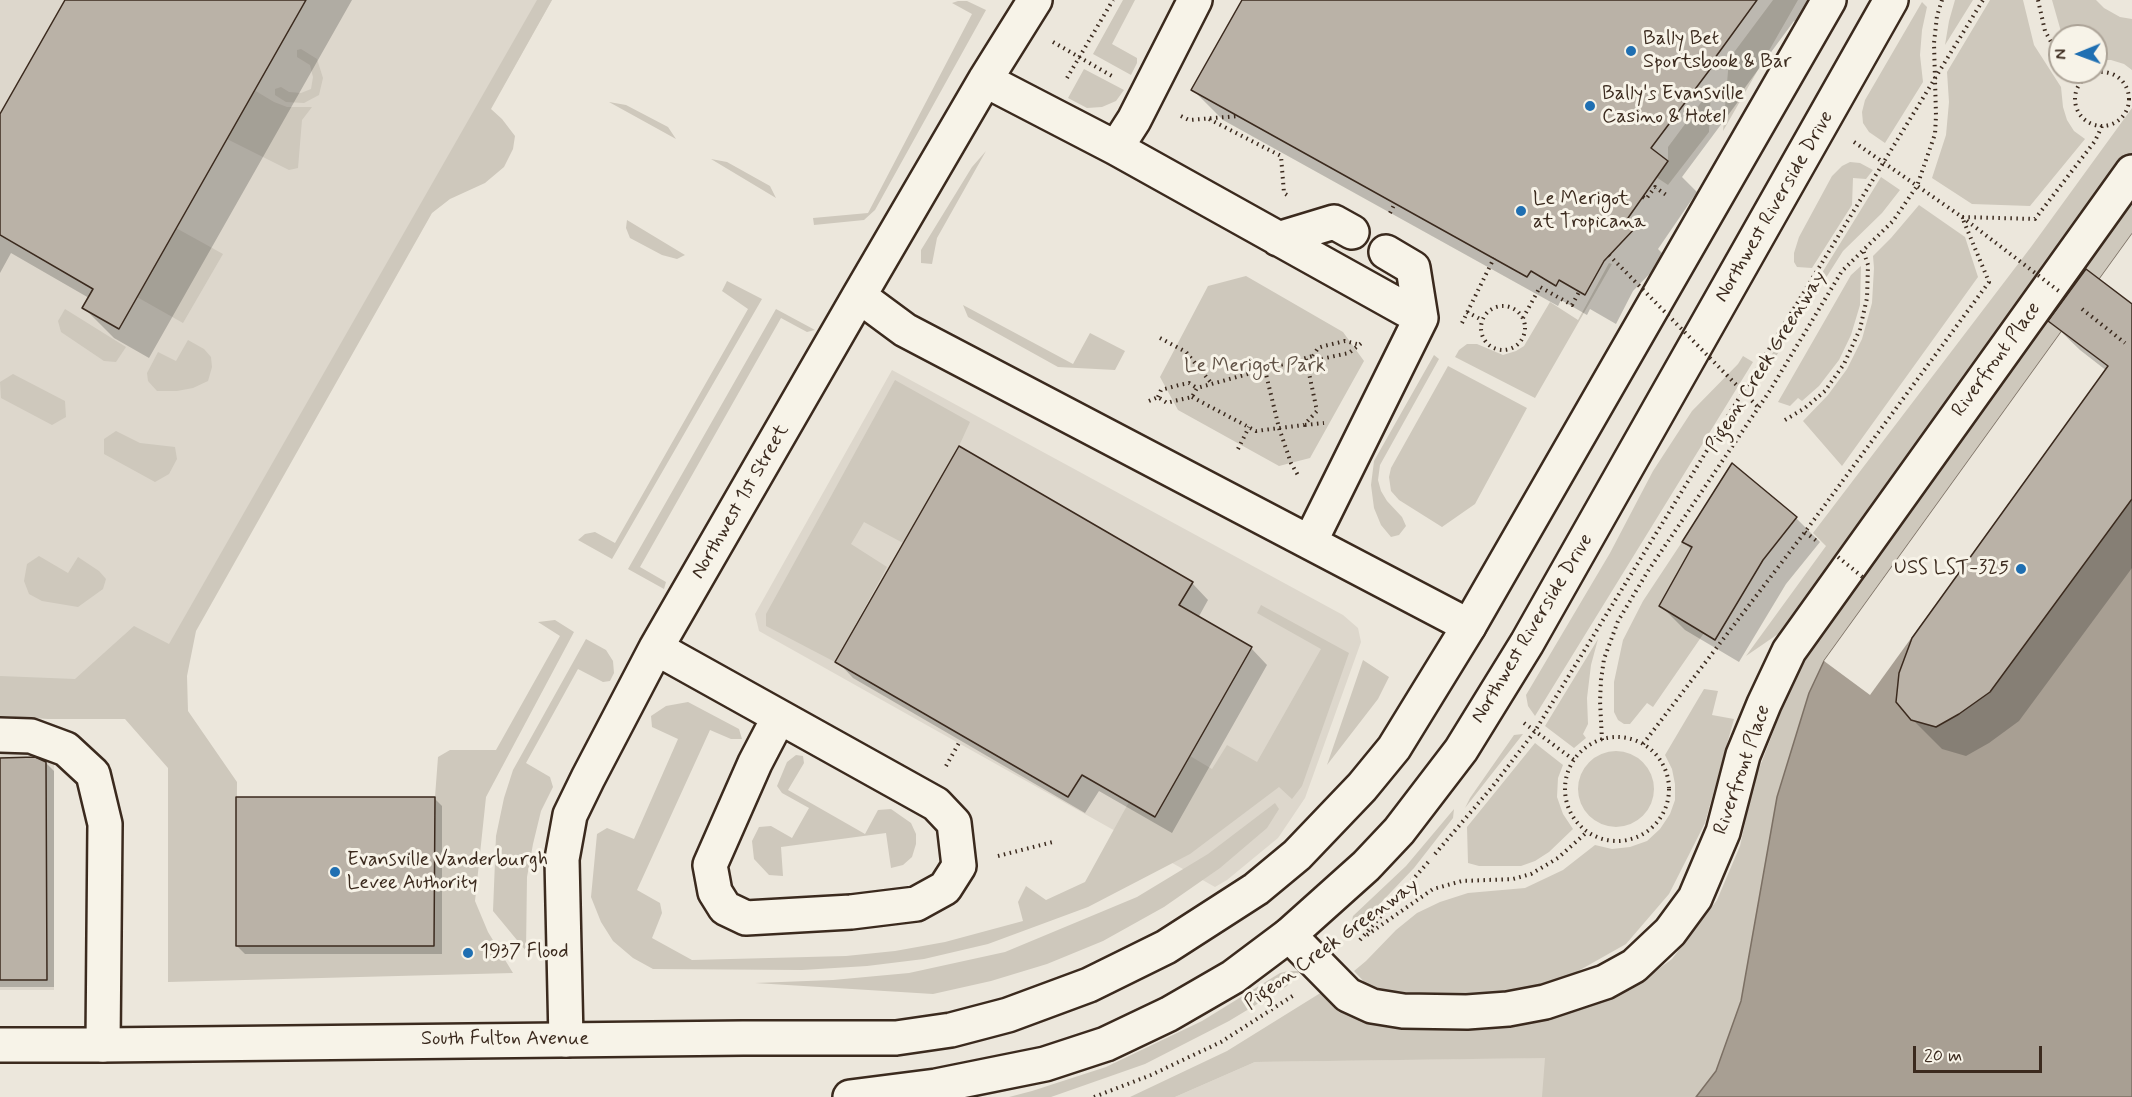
<!DOCTYPE html>
<html>
<head>
<meta charset="utf-8">
<style>
	body { margin:0 }
	#map { position:relative; width:2132px; height:1097px; overflow:hidden; background:#ece7dc; font-family:Mynerve,sans-serif }
	canvas { display:block }
	.north { position:absolute; left:2048px; top:24px; width:60px; height:60px; box-sizing:border-box; background:#f7f3e8; border:2px solid #aca397; border-radius:50%; rotate:269deg; font-size:16px; font-weight:700; line-height:24px; text-align:center; color:#3b2a1e }
	.north::after { content:''; display:block; margin:auto; width:21px; height:27px; background:#1f6fb2; clip-path:polygon(50% 0,100% 100%,50% 72%,0 100%) }
	.scale { position:absolute; left:1913px; top:1046px; width:129px; height:27px; box-sizing:border-box; border:3px solid #3b2a1e; border-top:0; padding-left:8px; font-size:18px; line-height:21px; white-space:nowrap; color:#3b2a1e; -webkit-text-stroke:4px #f7f3e8; paint-order:stroke }
</style>
</head>
<body>
<div id="map">
<canvas width="2132" height="1097"></canvas>
<div class="north">N</div>
<div class="scale">20 m</div>
</div>
<script>
const g = document.querySelector('canvas').getContext('2d');
g.lineJoin = 'round';
function fill(path, color) {
  g.fillStyle = color;
  g.fill(path, 'evenodd');
}
function poly(rows) {
  const path = new Path2D();
  for (const r of rows) {
    if (r.length === 3) {
      path.moveTo(r[0] + r[2], r[1]);
      path.arc(r[0], r[1], r[2], 0, 2 * Math.PI);
      continue;
    }
    path.moveTo(r[0], r[1]);
    for (let i = 2; i < r.length; i += 2) path.lineTo(r[i], r[i + 1]);
  }
  return path;
}
function strokePath(path, color, width, dash) {
  g.strokeStyle = color;
  g.lineWidth = width;
  g.lineCap = dash ? 'butt' : 'round';
  g.setLineDash(dash || []);
  g.stroke(path);
}
function label(font, color, halo, rows, align = 'center') {
  g.font = font + ' Mynerve,sans-serif';
  g.lineWidth = 6;
  g.setLineDash([]);
  g.textBaseline = 'middle';
  g.strokeStyle = halo;
  g.fillStyle = color;
  for (const [text, x, y, turn = 0] of rows) {
    g.save();
    g.translate(x, y);
    g.rotate((+turn || 0) * Math.PI / 180);
    g.textAlign = isNaN(turn) ? turn : align;
    if (halo) g.strokeText(text, 0, 0);
    g.fillText(text, 0, 0);
    g.restore();
  }
}
const built = poly([
	[0,0,552,0,195,631,144,689,0,696],
	[892,370,1343,615,1358,628,1361,642,1305,798,1278,838,1227,880,1215,887,759,631,755,614],
	[0,742,54,751,54,990,0,990],
	[1597,1057,1696,1097,1175,1097,1255,1062]
]);
const green = poly([
	[537,0,552,0,491,109,502,119,515,136,513,149,504,167,485,183,450,199,432,213,196,631,187,676,188,711,237,782,236,946,434,946,435,797,438,757,450,750,496,750,560,636,538,622,555,620,574,632,486,797,475,901,488,932,513,973,168,982,168,768,125,719,48,719,0,716,0,676,75,679,134,626,169,644],
	[1123,0,1135,0,1112,44,1137,58,1137,63,1131,75,1093,54],
	[1773,0,1798,0,1723,131,1729,59],
	[1955,0,1973,0,1945,45,1949,21],
	[1990,0,2023,0,2034,45,2061,87,2063,107,2067,120,2074,131,2085,139,2030,206,1972,204,1932,178,1946,135,1949,102,1947,72],
	[2096,0,2104,8,2120,17,2132,19,2132,70,2124,64,2111,60,2096,60,2096,36,2062,35,2052,0],
	[958,1,967,1,986,10,875,210,864,220,814,225,813,218,868,213,972,14,952,3],
	[1922,2,1927,7,1922,30,1920,55,1923,82,1885,143,1869,132,1863,123,1862,112,1865,100],
	[301,49,317,59,323,78,319,95,304,103,286,102,275,95,275,89,281,87,289,92,301,93,311,89,313,77,310,65,297,57,297,50],
	[1084,69,1124,90,1116,101,1102,107,1087,108,1068,98],
	[1711,89,1709,132,1668,185,1656,177,1668,161,1668,147],
	[254,90,274,102,287,107,312,107,302,120,298,168,289,170,227,139],
	[609,102,626,105,668,127,676,139],
	[2132,108,2132,234,1824,661,1809,693,1777,797,1741,1001,1716,1071,1696,1097,1542,1097,1545,1058,1255,1062,1175,1097,1130,1097,1227,1051,1322,992,1337,1009,1360,1020,1380,1025,1421,1029,1478,1028,1530,1022,1575,1010,1630,990,1672,959,1717,900,1740,846,1754,782,1800,662,1802,640,1778,634,1746,656,1826,546,1813,533,2031,247],
	[986,151,937,238,932,264,921,263,921,250,972,167],
	[711,159,727,162,770,186,776,198],
	[1850,162,1860,163,1873,170,1866,179,1853,178,1852,205,1812,268,1797,267,1794,262,1794,253,1799,237,1832,176,1842,166],
	[1881,177,1900,190,1882,213,1843,251,1773,361,1769,359],
	[1919,205,1965,237,1978,277,1842,466,1803,421,1828,395,1847,369,1862,339,1872,303,1874,268,1873,256,1891,238],
	[627,220,685,255,677,259,662,255,630,238,626,228],
	[176,228,223,254,183,323,137,297],
	[1609,263,1612,264,1535,398,1455,357,1459,350,1467,344,1477,344,1503,355,1516,351,1524,346,1550,302,1578,320],
	[1861,266,1860,305,1851,335,1839,360,1819,386,1802,401,1798,398,1790,406,1778,402,1851,275],
	[1246,276,1343,332,1364,361,1310,458,1279,466,1178,410,1160,377,1208,286],
	[727,281,762,299,612,559,578,540,585,534,595,532,615,543,748,309,722,291],
	[963,305,1073,364,1090,333,1125,351,1115,370,1058,367,968,317],
	[65,309,126,347,116,362,104,361,61,332,58,321],
	[776,309,815,330,807,332,781,318,640,567,666,582,664,589,628,569],
	[188,340,204,349,211,357,212,367,208,381,193,388,177,391,157,391,148,381,147,373,158,352,176,361],
	[1434,355,1439,359,1380,465,1378,480,1381,491,1387,501,1402,517,1406,526,1399,535,1391,537,1381,525,1374,508,1371,485,1374,461],
	[1743,356,1753,362,1535,716,1528,706,1526,695,1610,553,1653,471,1692,411,1738,364],
	[1448,366,1527,408,1475,504,1442,527,1399,500,1391,491,1389,477,1391,468],
	[13,374,65,401,66,417,52,425,1,398,0,382],
	[895,380,970,422,959,446,903,543,864,522,851,544,887,567,835,662,766,626,766,614],
	[116,431,140,443,175,447,177,459,169,474,155,482,104,454,104,439],
	[1682,542,1692,547,1704,633,1653,707,1647,703,1630,724,1624,724,1618,720,1614,712,1614,682,1623,640,1643,601],
	[39,556,68,573,78,557,99,571,106,579,103,589,78,607,42,601,29,594,24,581,27,564],
	[1261,605,1349,653,1302,786,1292,799,1279,787,1190,854,1088,907,988,944,924,959,867,966,802,970,653,969,633,958,613,941,601,922,591,897,597,834,607,828,634,839,678,739,652,727,651,716,666,706,688,702,739,729,742,739,731,739,710,730,637,890,660,903,662,913,652,938,692,960,846,956,895,951,945,942,1023,921,1018,902,1026,886,1046,900,1085,882,1129,802,1155,817,1190,756,1212,769,1227,745,1257,762,1321,649,1257,613],
	[586,639,606,650,613,661,614,673,610,681,603,682,578,669,526,763,550,777,553,787,541,811,533,844,527,877,526,951,493,911,496,836,504,798,513,770],
	[1598,639,1591,665,1587,698,1588,724,1583,734,1586,738,1574,748,1545,726],
	[1363,660,1389,677,1378,699,1327,765],
	[1704,689,1718,691,1712,715,1734,719,1705,823,1669,894,1626,944,1564,979,1528,989,1505,992,1409,995,1384,994,1368,986,1354,971,1366,961,1396,930,1417,913,1440,902,1468,893,1525,888,1563,870,1595,845,1612,849,1630,847,1647,841,1660,829,1670,814,1675,800,1675,784,1672,769,1665,755],
	[1523,734,1465,808,1470,798,1514,735],
	[1535,743,1563,765,1558,778,1557,797,1563,814,1573,829,1549,852,1535,861,1521,866,1479,866,1468,863,1467,827],
	[1616,789,38],
	[796,755,803,756,804,763,788,790,865,834,878,810,891,809,911,823,916,834,916,844,912,857,903,865,891,868,886,833,781,847,783,876,769,875,754,859,752,841,759,827,771,826,792,838,809,808,782,793,777,786,787,762],
	[1275,803,1279,809,1267,828,1220,868,1164,907,1103,941,1047,964,991,981,933,994,755,983,833,980,909,973,1005,952,1137,897,1208,854],
	[1454,809,1453,818,1414,868,1349,936,1353,916,1406,866],
	[1288,971,1300,971,1287,986,1229,1021,1145,1064,1051,1097,1009,1097,1032,1091,1106,1067,1202,1021,1280,973]
]);
const water = poly([
	[2132,234,2132,1097,1696,1097,1716,1071,1741,1001,1777,797,1809,693,1824,661,2132,234]
]);
const pier = poly([
	[2132,234,2132,333,1870,695,1824,661]
]);
const shadow = poly([
	[66,0,352,0,149,358,114,338,84,308,89,298,11,253,0,273,0,117],
	[1243,0,1812,0,1796,23,1794,21,1741,93,1743,95,1682,177,1697,192,1658,249,1666,257,1633,291,1616,324,1590,309,1587,315,1561,300,1558,306,1223,120,1193,90],
	[2132,306,2132,568,2019,721,1989,743,1966,756,1942,749,1912,719,2107,371,2080,350,2050,321],
	[1796,518,1820,542,1786,584,1739,662,1685,630,1661,606,1692,550,1684,542],
	[1192,583,1208,600,1198,618,1251,648,1267,665,1172,833,1099,791,1085,813,853,678,837,661],
	[0,759,46,763,54,771,54,987,0,987],
	[434,798,442,806,442,954,245,954,237,946]
]);
const building = poly([
	[65,0,306,0,119,329,82,308,93,289,0,235,0,114,65,0],
	[1242,0,1757,0,1712,62,1714,64,1651,148,1668,161,1628,218,1637,226,1604,261,1585,295,1559,280,1556,286,1531,271,1527,277,1191,90,1242,0],
	[2086,269,2132,304,2132,499,1990,692,1959,714,1936,727,1911,720,1896,702,1899,673,1912,638,2108,366,2048,321,2086,269],
	[959,446,1193,582,1179,605,1252,647,1155,817,1082,775,1068,797,835,662,959,446],
	[1732,463,1797,517,1763,560,1715,640,1659,606,1692,547,1682,542,1732,463],
	[35,757,46,762,47,980,0,980,0,758,35,757],
	[236,797,435,797,434,946,236,946,236,797]
]);
const path = poly([
	[2038,0,2045,31,2060,58],
	[1053,42,1112,76],
	[2073,72,2082,81],
	[2102,99,27],
	[1067,78,1113,0],
	[1181,116,1189,120,1239,116],
	[1209,119,1281,156,1284,193,1287,195],
	[1854,142,1962,217],
	[1643,197,1646,199,1655,187,1669,197],
	[1390,213,1395,203],
	[1503,328,22],
	[2082,309,2125,343],
	[1467,312,1482,320],
	[1523,318,1540,287,1572,305,1579,292],
	[1462,323,1494,258],
	[1160,338,1186,352,1212,384],
	[1313,356,1318,348,1324,346,1345,341,1357,344],
	[1265,370,1279,428,1291,463,1299,477],
	[1158,397,1161,390,1179,385,1189,383,1197,388],
	[1192,397,1256,431,1304,425,1317,411,1306,359],
	[1149,401,1158,397,1167,403,1174,401,1192,397,1197,388,1313,356,1321,359,1349,353,1364,341],
	[1785,420,1805,408,1825,391,1844,364,1860,329,1867,298,1868,265,1863,250],
	[1305,425,1324,423],
	[1238,449,1249,427],
	[1805,532,1818,542],
	[1524,723,1574,760],
	[1617,789,52],
	[1602,740,1600,701,1601,680,1604,659,1618,621,1648,571,1769,392,1842,271,1893,221,1917,186,1935,134,1936,116,1934,43,1937,16,1942,0],
	[1643,744,1805,532,1989,282,1962,217,2035,219,2095,141,2102,126],
	[946,766,959,743],
	[1435,854,1493,786,1535,731,1983,0],
	[998,856,1053,842],
	[1367,935,1433,889,1462,881,1513,879,1531,874,1558,858,1587,832],
	[1360,940,1430,860],
	[1094,1097,1151,1075,1221,1042,1294,995]
]);
const minor = poly([
	[985,80,1116,148,1421,318,1310,542],
	[1116,148,1134,120,1195,0],
	[1278,239,1334,222,1352,232],
	[1386,252,1413,268,1421,318],
	[859,296,905,330,1469,626],
	[656,648,936,804,954,823,959,866,945,888,916,904,851,912,746,918,725,908,715,892,710,865,755,763,779,717],
	[0,735,31,736,66,749,93,774,105,824,103,1045],
	[1289,935,1348,995,1372,1006,1403,1011,1467,1012,1508,1009,1545,1002,1605,982,1634,966,1670,932,1695,898,1723,832,1743,755,1764,704,1789,651,2132,172],
	[566,1040,562,859,570,815,588,778,656,648,859,296,985,80,1035,0]
]);
const highway = poly([
	[0,1045,103,1045,743,1038,896,1038,951,1030,1008,1015,1089,985,1166,947,1256,889,1297,855,1362,787,1394,748,1469,626,1829,0],
	[850,1097,936,1086,1045,1064,1106,1044,1169,1014,1233,977,1289,935,1366,866,1399,831,1461,750,1527,643,1891,0]
]);
const pathBridge = poly([
	[1962,217,2060,292],
	[1609,255,1760,409],
	[1838,557,1865,579]
]);
const markers = [
	[1631,51,6,"#1f6fb2"],
	[1590,106,6,"#1f6fb2"],
	[1521,211,6,"#1f6fb2"],
	[2021,569,6,"#1f6fb2"],
	[335,872,6,"#1f6fb2"],
	[468,953,6,"#1f6fb2"]
];
const poiNames = [
	["Bally Bet",1643,40],
	["Sportsbook & Bar",1643,63],
	["Bally's Evansville",1602,95],
	["Casino & Hotel",1602,118],
	["Le Merigot",1533,200],
	["at Tropicana",1533,223],
	["USS LST-325",2009,569,"right"],
	["Evansville Vanderburgh",347,861],
	["Levee Authority",347,884],
	["1937 Flood",480,953]
];
const streetNames = [
	["Northwest Riverside Drive",1775,207,-60],
	["Riverfront Place",1997,360,-54],
	["Pigeon Creek Greenway",1767,362,-58],
	["Northwest 1st Street",741,502,-60],
	["Northwest Riverside Drive",1533,629,-59],
	["Riverfront Place",1743,770,-71],
	["Pigeon Creek Greenway",1332,945,-36],
	["South Fulton Avenue",505,1040]
];
const parkNames = [
	["Le Merigot Park",1255,367]
];
fill(built, '#ddd7cc');
fill(green, '#cec8bc');
fill(water, '#a89f93');
strokePath(water, '#7c7064', 1.5);
fill(pier, '#ece7dc');
fill(shadow, '#0003');
fill(building, '#bab2a7');
strokePath(building, '#3b2a1e', 1.5);
strokePath(minor, '#3b2a1e', 38);
strokePath(highway, '#3b2a1e', 38);
strokePath(path, '#3b2a1e', 4, [1.5, 4.5]);
strokePath(minor, '#f7f3e8', 33);
strokePath(highway, '#f7f3e8', 33);
strokePath(pathBridge, '#3b2a1e', 4, [1.5, 4.5]);
for (const [x, y, r, color] of markers) {
  const dot = new Path2D();
  dot.arc(x, y, r, 0, 2 * Math.PI);
  g.fillStyle = color;
  g.fill(dot);
  strokePath(dot, '#f7f3e8', 2);
}
label('20px', '#3b2a1e', '#f7f3e8', poiNames, 'left');
label('20px', '#3b2a1e', '#f7f3e8', streetNames);
label('20px', '#605246', '#f7f3e8', parkNames);
</script>
</body>
</html>
